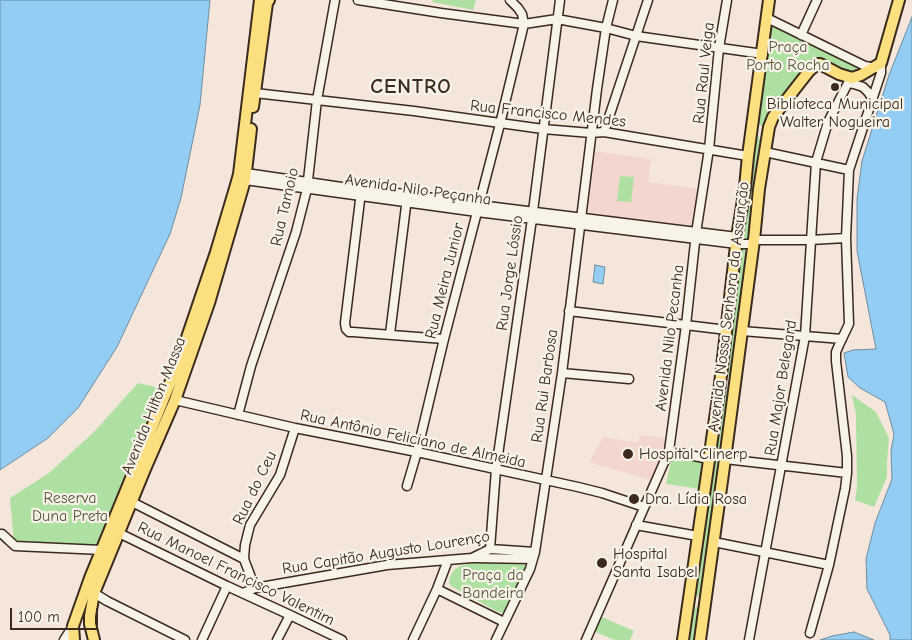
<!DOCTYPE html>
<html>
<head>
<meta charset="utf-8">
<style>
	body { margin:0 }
	#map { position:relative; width:912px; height:640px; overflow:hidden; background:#f5e6dc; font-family:"Comic Neue",sans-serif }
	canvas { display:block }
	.scale { position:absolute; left:10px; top:608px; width:88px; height:22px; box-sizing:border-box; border:2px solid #3b2a1e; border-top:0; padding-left:6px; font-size:15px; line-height:18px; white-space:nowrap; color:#3b2a1e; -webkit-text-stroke:4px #f7f3e8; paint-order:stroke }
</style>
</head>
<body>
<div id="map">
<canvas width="912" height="640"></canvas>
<div class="scale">100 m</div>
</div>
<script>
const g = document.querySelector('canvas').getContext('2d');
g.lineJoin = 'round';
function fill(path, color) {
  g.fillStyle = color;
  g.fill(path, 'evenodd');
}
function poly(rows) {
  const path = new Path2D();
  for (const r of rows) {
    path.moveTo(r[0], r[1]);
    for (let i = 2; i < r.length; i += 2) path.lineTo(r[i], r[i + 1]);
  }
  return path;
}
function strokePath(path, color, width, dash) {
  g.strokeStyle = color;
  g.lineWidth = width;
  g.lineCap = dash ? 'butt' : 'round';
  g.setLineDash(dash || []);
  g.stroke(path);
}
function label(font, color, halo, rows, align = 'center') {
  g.font = font + ' "Comic Neue",sans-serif';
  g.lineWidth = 4.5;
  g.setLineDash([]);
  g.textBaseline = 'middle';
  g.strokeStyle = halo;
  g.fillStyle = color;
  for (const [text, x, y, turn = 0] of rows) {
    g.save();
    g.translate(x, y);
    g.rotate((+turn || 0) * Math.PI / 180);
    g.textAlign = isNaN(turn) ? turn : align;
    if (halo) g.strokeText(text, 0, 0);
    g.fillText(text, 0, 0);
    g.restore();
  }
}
const built = poly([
	[594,151,651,159,648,182,700,189,695,229,585,215],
	[640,435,667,438,666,446,650,480,589,462,603,437,638,443]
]);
const green = poly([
	[433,0,476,0,473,10,432,2],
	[772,25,857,66,856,70,848,73,822,62,765,127,760,125,756,125],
	[758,135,760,140,762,149,751,217,731,377,724,375,753,136],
	[620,176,634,177,631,202,617,201],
	[138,383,160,388,95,549,14,543,10,498,49,473,94,432],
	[726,391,729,392,702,595,696,596,693,594,722,393],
	[852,395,876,412,889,438,887,461,887,477,874,507,855,500,857,488,856,415],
	[672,456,705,461,700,489,666,484],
	[480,561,501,562,528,565,506,613,498,612,451,586,449,582,450,577,454,570,460,566],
	[694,607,698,607,700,608,696,640,687,640,691,609],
	[602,617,634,631,630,640,615,640,595,632]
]);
const water = poly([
	[0,0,210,0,200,105,181,198,170,234,117,347,78,408,48,438,0,470,0,0],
	[912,17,912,640,890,640,890,635,867,589,866,559,875,523,892,479,891,451,894,434,885,402,860,388,848,377,844,353,853,350,876,349,857,251,857,199,862,161,889,75,912,17],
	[595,265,605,267,603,284,593,282,595,265],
	[854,632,874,640,820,640,832,636,854,632]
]);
const minor = poly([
	[358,0,441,13,524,24,557,19,606,28,636,36,763,54],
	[767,18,865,66,875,68],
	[801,35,817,0],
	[255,93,414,111,543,129,591,133,604,132,748,156],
	[604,132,648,0],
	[765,152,849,170],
	[246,173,362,190,407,194,479,205,737,237],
	[245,180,477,212,737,244,750,244,754,240,810,240,846,238],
	[361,192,345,323,346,329,349,332,353,332,444,339],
	[569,311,727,330],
	[742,331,842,339],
	[390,334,407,198],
	[562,373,629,379],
	[175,400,295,428,417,452,578,487,602,493,644,507],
	[238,415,251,366,296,232,307,189,317,100,335,0],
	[669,451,709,459],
	[725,459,847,473],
	[407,486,417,452,444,339,500,124,524,24,522,14,518,8,510,0],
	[132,502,244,559],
	[636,525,698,536],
	[119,533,227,586,290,615,342,640],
	[0,534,2,534,15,546,102,550],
	[714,542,829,565],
	[490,549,496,469,532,219,560,0],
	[474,558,533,559],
	[255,588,244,559,245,545,250,525,280,475,295,428],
	[437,589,504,622],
	[94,593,107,601,185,640],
	[243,593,255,588,387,565,472,558,490,549,535,552],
	[810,633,829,565,845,489,847,473,847,456,836,361,836,352,839,345,849,324,846,238,849,170,881,73,881,63],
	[64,640,73,626],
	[202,640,227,586],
	[277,640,290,615],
	[413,640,437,589,448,560],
	[496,640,530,569,535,552,562,373,597,89,606,28,613,0],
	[586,640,669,451,686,325,696,233,709,149,719,48,727,0],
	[749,640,805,336,816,162,828,122,848,83,854,84,863,87,868,92,873,99]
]);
const major = poly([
	[253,107,267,3,269,0],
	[74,640,73,626,90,578,178,364,216,252,236,185,239,174,260,0],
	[94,640,90,624,90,616,94,593,145,469,175,400,209,303,245,180,251,129],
	[683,640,720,384,737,237,745,187,748,156,769,0],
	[700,640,725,459,754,240,759,189,769,127,773,117,809,71,817,64,820,64,839,74,852,78,861,75,881,63,899,0]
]);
const markers = [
	[835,87,5,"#3b2a1e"],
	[628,454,6,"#3b2a1e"],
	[634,499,6,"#3b2a1e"],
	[602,563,6,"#3b2a1e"]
];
const parkNames = [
	["Praça",788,47],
	["Porto Rocha",788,65],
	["Reserva",70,498],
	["Duna Preta",70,516],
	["Praça da",493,575],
	["Bandeira",493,593]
];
const streetNames = [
	["Rua Raul Veiga",704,73,-84],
	["Rua Francisco Mendes",548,114,6],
	["Avenida Nilo Peçanha",418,190,8],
	["Rua Tamoio",285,207,-77],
	["Rua Jorge Lóssio",510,273,-82],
	["Rua Meira Junior",445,281,-76],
	["Avenida Nossa Senhora da Assunção",729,307,-83],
	["Avenida Nilo Pecanha",670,338,-83],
	["Rua Rui Barbosa",545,386,-82],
	["Rua Major Belegard",781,388,-81],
	["Avenida Hilton Massa",154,406,-68],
	["Rua Antônio Feliciano de Almeida",413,439,12],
	["Rua do Ceu",255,488,-64],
	["Rua Capitão Augusto Lourenço",386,553,-9],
	["Rua Manoel Francisco Valentim",236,574,26]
];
const poiNames = [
	["Biblioteca Municipal",835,104,"center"],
	["Walter Nogueira",835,122,"center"],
	["Hospital Clinerp",639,454],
	["Dra. Lídia Rosa",645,499],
	["Hospital",613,554],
	["Santa Isabel",613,572]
];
const districtNames = [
	["CENTRO",411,87]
];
fill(built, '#f3d7ce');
fill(green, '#ade0a1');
fill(water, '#93cdf3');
strokePath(water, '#708c9e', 1);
strokePath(minor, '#3b2a1e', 11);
strokePath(major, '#3b2a1e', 14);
strokePath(minor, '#f7f3e8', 8);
strokePath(major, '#fce080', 10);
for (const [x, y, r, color] of markers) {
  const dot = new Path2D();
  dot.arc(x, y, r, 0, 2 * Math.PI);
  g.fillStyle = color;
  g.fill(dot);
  strokePath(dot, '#f7f3e8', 2);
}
label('16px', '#58583f', '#f7f3e8', parkNames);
label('16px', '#3b2a1e', '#f7f3e8', streetNames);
label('16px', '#3b2a1e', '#f7f3e8', poiNames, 'left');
g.letterSpacing = '1px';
label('bold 21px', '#3b2a1e', '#f7f3e8', districtNames);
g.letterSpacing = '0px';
</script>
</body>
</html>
